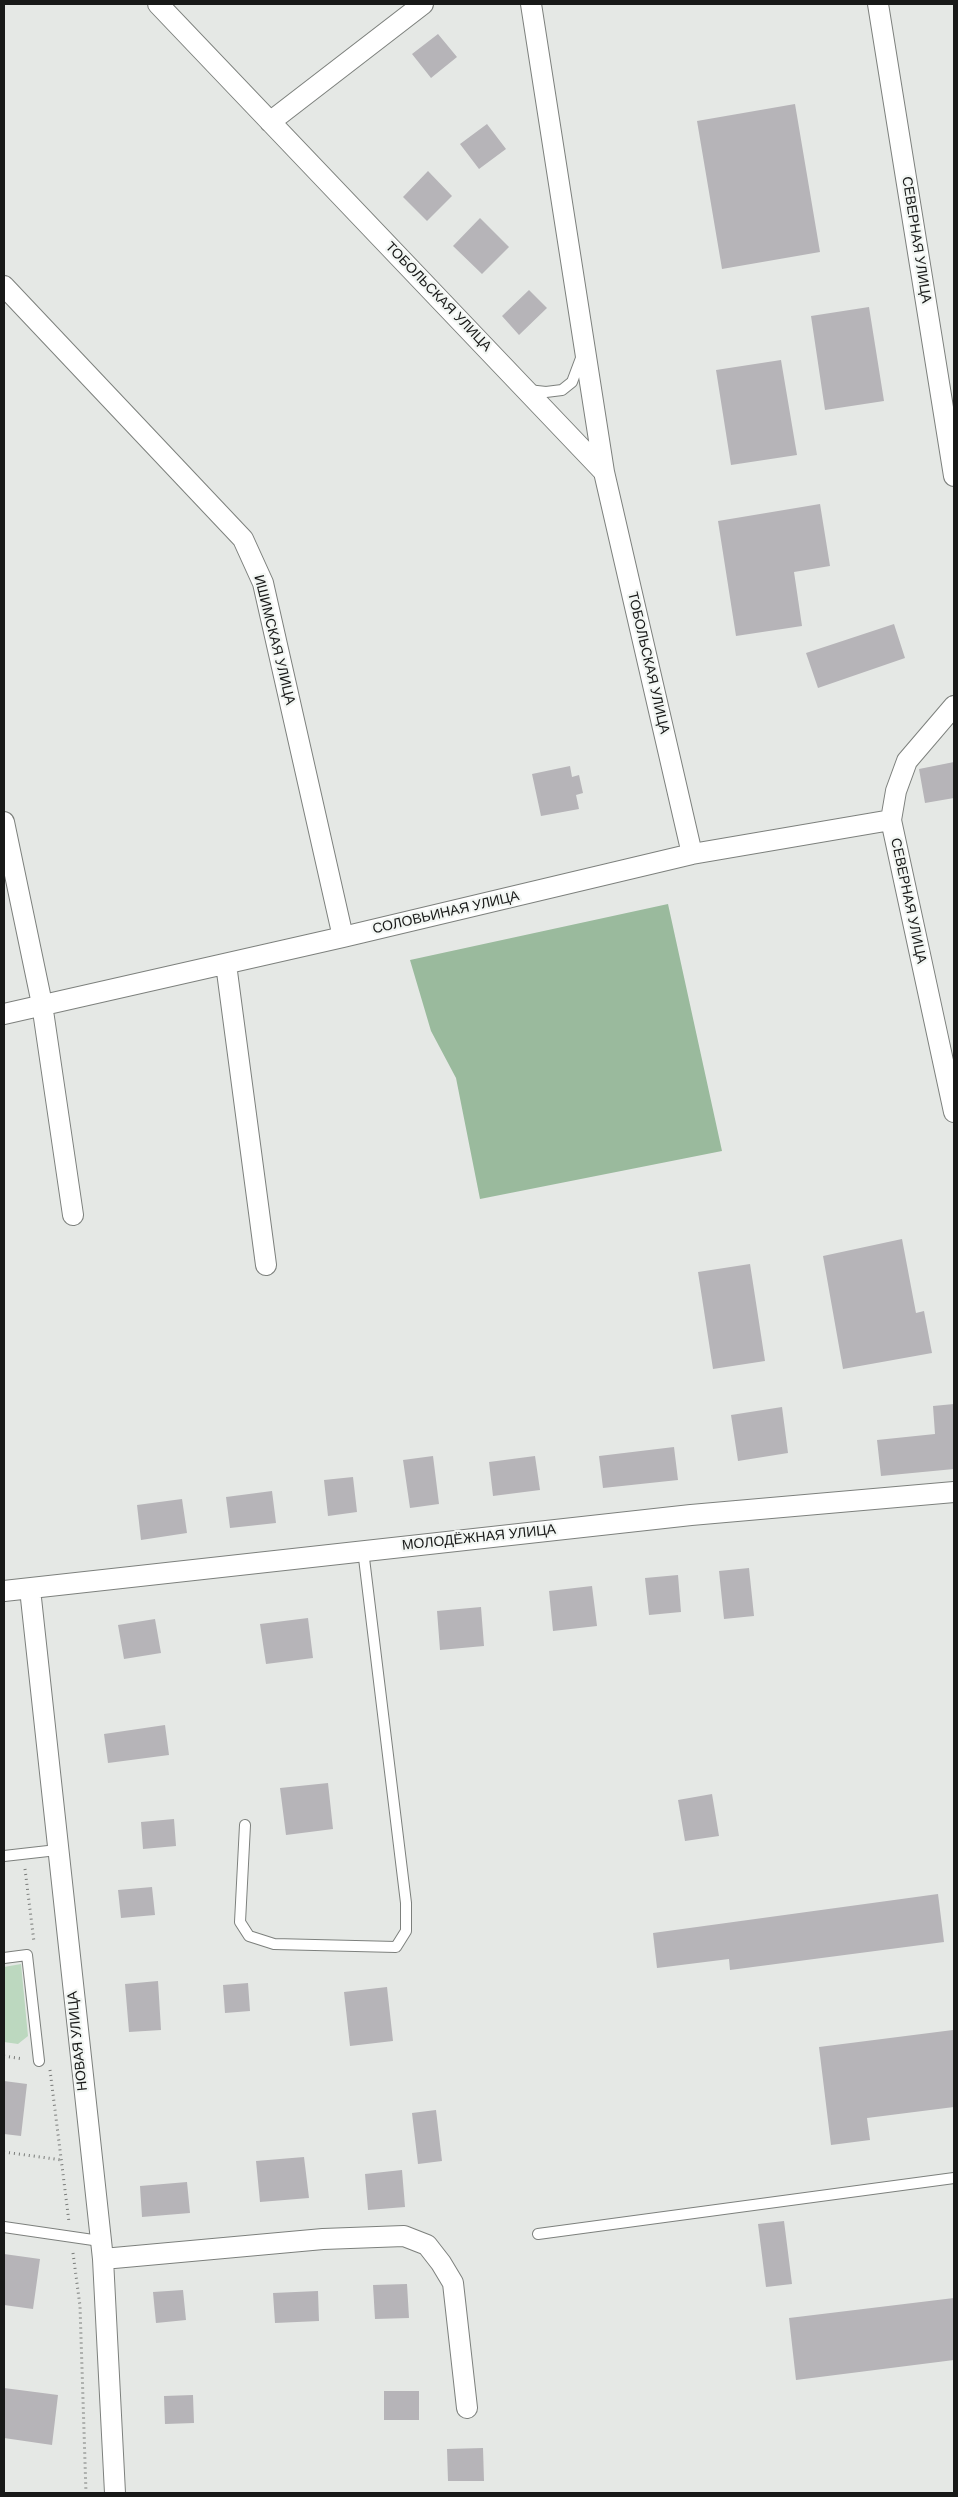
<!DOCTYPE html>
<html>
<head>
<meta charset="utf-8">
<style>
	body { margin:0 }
	#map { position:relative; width:958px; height:2497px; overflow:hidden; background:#e5e8e5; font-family:"DM Sans",sans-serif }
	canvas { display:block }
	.frame { position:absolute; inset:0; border:5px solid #181918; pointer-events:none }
</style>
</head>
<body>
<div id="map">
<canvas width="958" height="2497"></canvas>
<div class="frame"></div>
</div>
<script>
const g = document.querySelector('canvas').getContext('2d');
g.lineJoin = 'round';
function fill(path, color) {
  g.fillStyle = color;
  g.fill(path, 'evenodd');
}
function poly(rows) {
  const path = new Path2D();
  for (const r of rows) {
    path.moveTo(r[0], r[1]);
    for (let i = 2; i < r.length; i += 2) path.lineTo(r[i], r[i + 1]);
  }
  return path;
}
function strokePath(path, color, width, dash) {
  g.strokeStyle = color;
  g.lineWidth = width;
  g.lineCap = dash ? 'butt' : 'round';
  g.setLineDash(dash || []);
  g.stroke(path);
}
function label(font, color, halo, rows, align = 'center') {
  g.font = font + ' "DM Sans",sans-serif';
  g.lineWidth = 4.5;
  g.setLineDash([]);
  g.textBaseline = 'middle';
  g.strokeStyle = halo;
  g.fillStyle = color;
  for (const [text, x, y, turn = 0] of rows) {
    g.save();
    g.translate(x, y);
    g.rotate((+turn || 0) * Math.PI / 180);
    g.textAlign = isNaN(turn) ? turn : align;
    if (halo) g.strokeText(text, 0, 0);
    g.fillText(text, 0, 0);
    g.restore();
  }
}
const green = poly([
	[21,1964,28,2036,18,2044,4,2042,4,1967]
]);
const forest = poly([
	[668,904,722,1151,480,1199,456,1078,431,1031,410,960]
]);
const building = poly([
	[438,34,457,57,431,78,412,54],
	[795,104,820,252,722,269,697,121],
	[487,124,506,149,479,169,460,144],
	[428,171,452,196,427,221,403,197],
	[480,218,509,247,482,274,453,246],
	[529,290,547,308,519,335,502,316],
	[869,307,884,401,825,410,811,316],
	[781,360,797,455,731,465,716,370],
	[820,504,830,566,794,572,802,626,736,636,718,521],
	[894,624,905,658,818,688,806,653],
	[954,762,954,798,925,803,919,769],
	[570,766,572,777,579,775,583,793,576,795,579,809,541,816,532,774],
	[902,1239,916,1313,924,1311,932,1353,843,1369,823,1256],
	[750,1264,765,1361,713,1369,698,1272],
	[954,1404,954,1469,881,1476,877,1440,935,1434,933,1406],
	[782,1407,788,1453,738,1461,731,1415],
	[674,1447,678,1480,603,1488,599,1456],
	[433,1456,439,1504,410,1508,403,1460],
	[535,1456,540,1490,493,1496,489,1462],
	[353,1477,357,1512,328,1516,324,1480],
	[272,1491,276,1523,230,1528,226,1497],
	[182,1499,187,1533,141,1540,137,1505],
	[749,1568,754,1616,724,1619,719,1571],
	[678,1575,681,1612,649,1615,645,1578],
	[592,1586,597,1626,553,1631,549,1591],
	[481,1607,484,1646,440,1650,437,1611],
	[308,1618,313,1658,266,1664,260,1624],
	[155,1619,161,1653,124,1659,118,1625],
	[165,1725,169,1755,108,1763,104,1734],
	[328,1783,333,1829,286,1835,280,1788],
	[712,1794,719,1836,685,1841,678,1800],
	[174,1819,176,1846,143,1849,141,1822],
	[152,1887,155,1915,121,1918,118,1890],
	[938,1894,944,1942,730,1970,729,1959,657,1968,653,1933],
	[158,1981,161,2030,129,2032,125,1984],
	[248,1983,250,2011,225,2013,223,1985],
	[387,1987,393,2041,350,2046,344,1992],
	[953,2030,954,2107,867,2118,870,2140,831,2145,819,2047],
	[4,2081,27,2084,21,2136,4,2134],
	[436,2110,442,2161,418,2164,412,2113],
	[304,2157,309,2198,260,2202,256,2161],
	[402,2170,405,2207,368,2210,365,2174],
	[187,2182,190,2213,142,2217,140,2186],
	[784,2221,792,2284,766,2287,758,2224],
	[4,2254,40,2259,33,2309,4,2305],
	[407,2284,409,2318,375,2319,373,2285],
	[183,2290,186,2320,156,2323,153,2292],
	[318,2291,319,2321,275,2323,273,2293],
	[954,2298,954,2360,796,2380,789,2318],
	[4,2388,58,2395,52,2445,4,2438],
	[384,2391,419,2391,419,2420,384,2420],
	[193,2395,194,2423,165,2424,164,2396],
	[483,2448,484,2481,448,2481,447,2449]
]);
const path = poly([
	[25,1869,34,1942],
	[4,2056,23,2059],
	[50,2070,69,2222],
	[4,2152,62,2160],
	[73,2253,80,2306,86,2493]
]);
const service = poly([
	[528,390,546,392,562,390,572,382,581,358],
	[245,1825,240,1922,249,1936,274,1944,396,1947,406,1931,406,1903,363,1550],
	[4,1856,57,1850],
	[4,1958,27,1955,39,2061],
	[4,2227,100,2241],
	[538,2234,954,2178]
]);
const minor = poly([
	[158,4,604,472],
	[531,4,604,472,692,854],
	[878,4,954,476],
	[270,122,423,4],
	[4,286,243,539,263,583,343,937],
	[954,706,907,761,896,791,891,820,954,1112],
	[4,822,42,1004,73,1215],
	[226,964,266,1265],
	[4,1014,343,937,692,854,891,820],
	[30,1589,103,2259,115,2493],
	[4,1591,691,1515,954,1492],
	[103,2259,323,2239,404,2236,427,2245,441,2263,453,2283,467,2408]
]);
const streetNames = [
	["СЕВЕРНАЯ УЛИЦА",916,240,81],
	["ТОБОЛЬСКАЯ УЛИЦА",438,297,46],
	["ИШИМСКАЯ УЛИЦА",274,640,76],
	["ТОБОЛЬСКАЯ УЛИЦА",648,663,77],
	["СЕВЕРНАЯ УЛИЦА",908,901,78],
	["СОЛОВЬИНАЯ УЛИЦА",446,913,-13],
	["МОЛОДЁЖНАЯ УЛИЦА",479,1538,-6],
	["НОВАЯ УЛИЦА",78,2041,-96]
];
fill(green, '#bcd8bf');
fill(forest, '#9aba9d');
fill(building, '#b6b4b8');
strokePath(service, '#7d807d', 12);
strokePath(minor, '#7d807d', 22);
strokePath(path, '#797b79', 3, [1, 4]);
strokePath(service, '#fff', 10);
strokePath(minor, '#fff', 20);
label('14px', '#181918', '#f2f6f3', streetNames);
</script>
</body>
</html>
